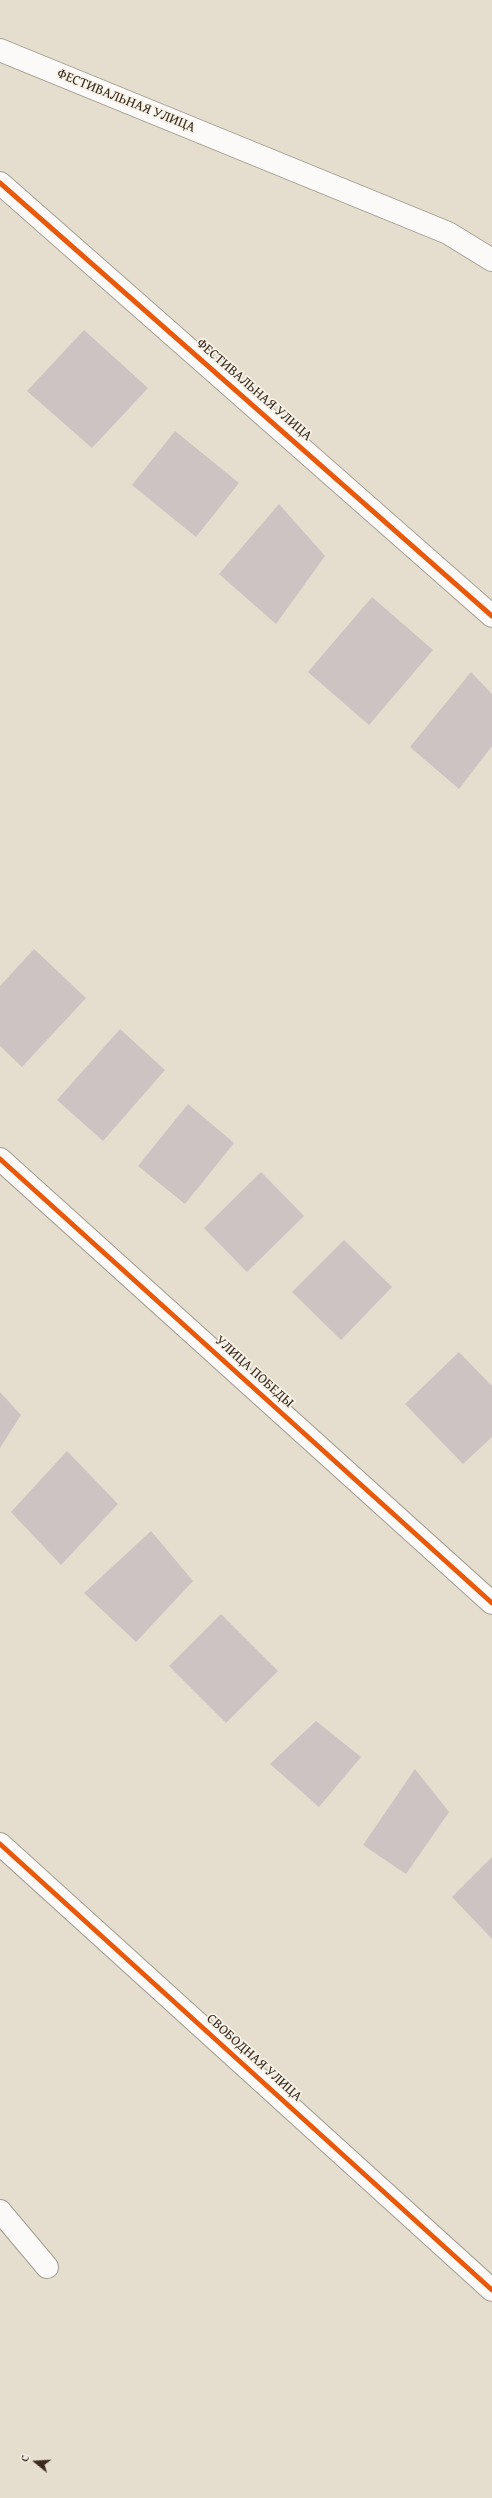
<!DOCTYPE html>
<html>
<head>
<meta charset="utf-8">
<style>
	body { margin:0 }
	#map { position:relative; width:492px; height:2498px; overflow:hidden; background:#e5dece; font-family:"Gentium Book Plus",serif }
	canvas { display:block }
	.north { position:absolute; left:16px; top:2442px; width:40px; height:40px; -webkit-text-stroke:3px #f7f3e8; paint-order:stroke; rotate:288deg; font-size:11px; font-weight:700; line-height:16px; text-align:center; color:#3b2a1e }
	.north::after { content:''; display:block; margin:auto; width:14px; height:18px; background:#3b2a1e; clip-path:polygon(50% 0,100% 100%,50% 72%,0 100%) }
</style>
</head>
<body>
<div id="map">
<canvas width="492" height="2498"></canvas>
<div class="north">С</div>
</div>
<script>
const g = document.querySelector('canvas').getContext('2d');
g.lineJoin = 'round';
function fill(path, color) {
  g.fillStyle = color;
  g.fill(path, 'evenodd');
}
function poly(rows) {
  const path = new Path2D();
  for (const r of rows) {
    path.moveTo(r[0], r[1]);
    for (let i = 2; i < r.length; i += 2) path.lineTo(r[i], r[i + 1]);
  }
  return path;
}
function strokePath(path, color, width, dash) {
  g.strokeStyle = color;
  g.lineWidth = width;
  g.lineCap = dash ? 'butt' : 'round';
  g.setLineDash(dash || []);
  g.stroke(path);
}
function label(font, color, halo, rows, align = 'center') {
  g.font = font + ' "Gentium Book Plus",serif';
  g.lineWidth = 3.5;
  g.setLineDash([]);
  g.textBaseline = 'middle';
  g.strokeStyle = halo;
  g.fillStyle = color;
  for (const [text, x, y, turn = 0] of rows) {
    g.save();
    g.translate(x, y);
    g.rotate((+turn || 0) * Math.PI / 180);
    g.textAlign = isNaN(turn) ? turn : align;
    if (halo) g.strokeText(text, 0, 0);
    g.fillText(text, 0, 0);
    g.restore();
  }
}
const building = poly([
	[84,330,148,388,92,448,27,391],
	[175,431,239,483,196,537,132,485],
	[279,504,325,556,276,624,219,574],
	[372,597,433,650,369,725,308,672],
	[471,672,492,694,492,746,459,789,410,747],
	[34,949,86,998,22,1067,0,1046,0,986],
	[120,1029,165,1070,103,1141,57,1100],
	[188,1104,234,1143,185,1204,138,1166],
	[261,1172,304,1216,247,1272,204,1228],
	[344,1240,392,1287,341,1340,292,1292],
	[459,1352,492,1386,492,1437,463,1464,405,1404],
	[0,1392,21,1415,0,1448],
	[67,1451,118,1504,61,1565,11,1512],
	[151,1531,193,1581,136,1642,84,1593],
	[221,1614,278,1671,226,1723,169,1666],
	[316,1721,361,1757,319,1807,270,1764],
	[415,1769,449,1812,406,1874,363,1845],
	[492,1857,492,1939,452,1897]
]);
const minor = poly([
	[0,50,448,233,492,260],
	[0,183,492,616],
	[0,1844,492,2290],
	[0,2211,47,2267]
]);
const tertiary = poly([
	[0,1159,492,1603]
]);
const cycleway = poly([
	[0,183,492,616],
	[0,1159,492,1603],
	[0,1844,492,2290]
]);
const streetNames = [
	["ФЕСТИВАЛЬНАЯ УЛИЦА",126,101,22],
	["ФЕСТИВАЛЬНАЯ УЛИЦА",254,390,41],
	["УЛИЦА ПОБЕДЫ",254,1372,42],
	["СВОБОДНАЯ УЛИЦА",254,2058,42]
];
fill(building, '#cdc3c3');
strokePath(minor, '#a49e93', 24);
strokePath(tertiary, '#a49e93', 24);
strokePath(minor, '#fbfaf8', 22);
strokePath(tertiary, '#fbfaf8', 22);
strokePath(cycleway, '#e8590c', 5);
label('14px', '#3b2a1e', '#f7f3e8', streetNames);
</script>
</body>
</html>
